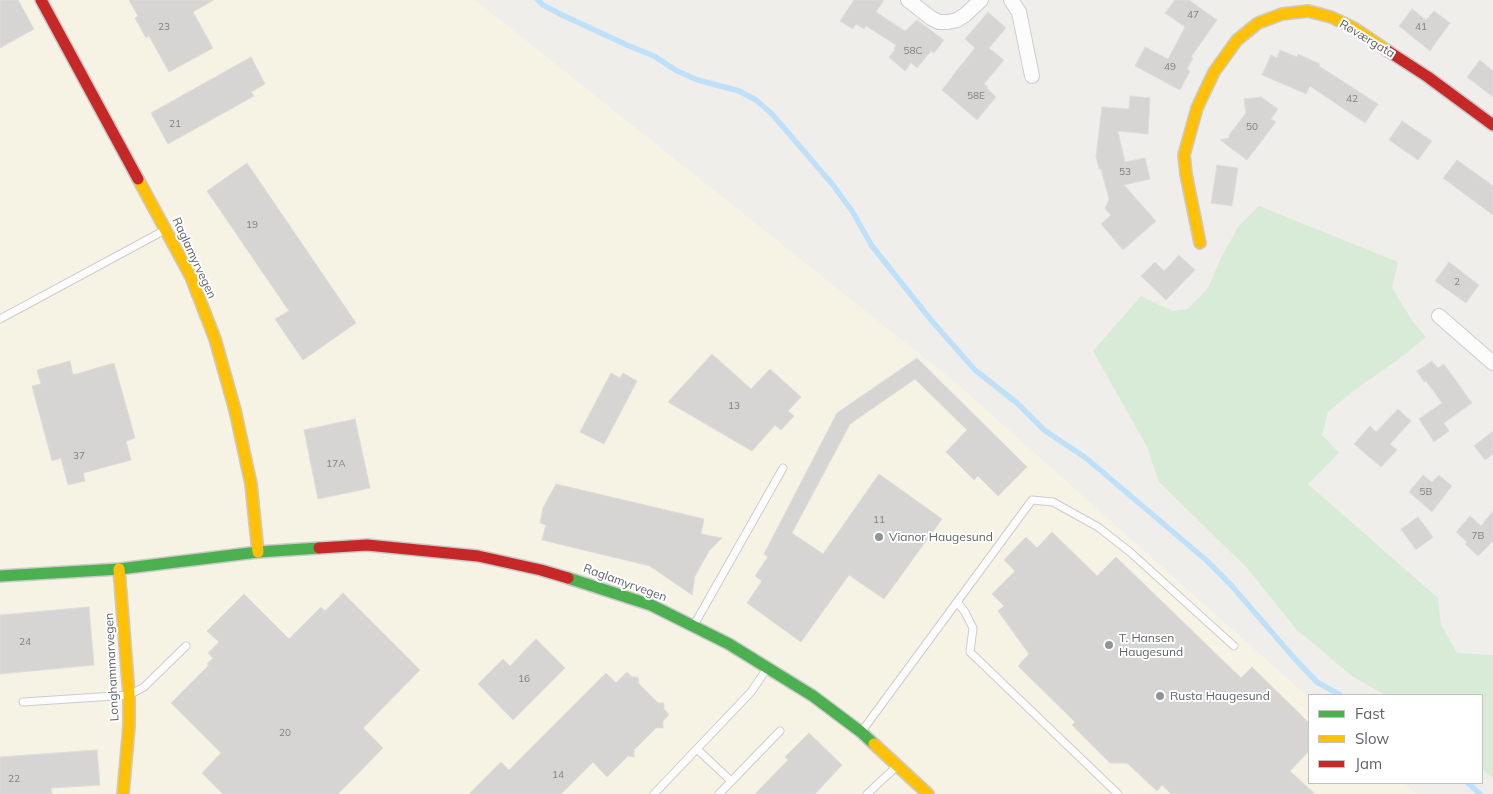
<!DOCTYPE html>
<html>
<head>
<meta charset="utf-8">
<style>
	body { margin:0 }
	#map { position:relative; width:1493px; height:794px; overflow:hidden; background:#efeeea; font-family:Mulish,sans-serif }
	canvas { display:block }
	.legend { position:absolute; left:1308px; top:694px; width:175px; height:90px; box-sizing:border-box; background:#fff; border:1px solid #bfc1c3; margin:0; padding:6px 9px; list-style:none; font-size:15px; color:#5f6368 }
	.legend li { display:flex; align-items:center; gap:10px; height:25px }
	.legend b { width:25px; border:1px solid #bfc1c3 }
</style>
</head>
<body>
<div id="map">
<canvas width="1493" height="794"></canvas>
<ul class="legend">
<li><b style="height:6px;background:#4caf50"></b>Fast</li>
<li><b style="height:6px;background:#ffc107"></b>Slow</li>
<li><b style="height:6px;background:#c62828"></b>Jam</li>
</ul>
</div>
<script>
const g = document.querySelector('canvas').getContext('2d');
g.lineJoin = 'round';
function fill(path, color) {
  g.fillStyle = color;
  g.fill(path, 'evenodd');
}
function poly(rows) {
  const path = new Path2D();
  for (const r of rows) {
    path.moveTo(r[0], r[1]);
    for (let i = 2; i < r.length; i += 2) path.lineTo(r[i], r[i + 1]);
  }
  return path;
}
function strokePath(path, color, width, dash) {
  g.strokeStyle = color;
  g.lineWidth = width;
  g.lineCap = dash ? 'butt' : 'round';
  g.setLineDash(dash || []);
  g.stroke(path);
}
function label(font, color, halo, rows, align = 'center') {
  g.font = font + ' Mulish,sans-serif';
  g.lineWidth = 4;
  g.setLineDash([]);
  g.textBaseline = 'middle';
  g.strokeStyle = halo;
  g.fillStyle = color;
  for (const [text, x, y, turn = 0] of rows) {
    g.save();
    g.translate(x, y);
    g.rotate((+turn || 0) * Math.PI / 180);
    g.textAlign = isNaN(turn) ? turn : align;
    if (halo) g.strokeText(text, 0, 0);
    g.fillText(text, 0, 0);
    g.restore();
  }
}
const commercial = poly([
	[0,0,475,0,956,383,1309,698,1309,783,1404,783,1417,794,0,794]
]);
const green = poly([
	[1259,206,1398,262,1392,288,1413,322,1426,337,1403,356,1352,392,1328,412,1322,435,1339,453,1308,484,1438,598,1441,625,1457,653,1493,655,1493,778,1482,769,1482,695,1385,695,1352,676,1297,630,1247,568,1159,482,1147,447,1093,351,1141,296,1172,311,1188,309,1208,288,1220,260,1238,227]
]);
const stream = poly([
	[538,0,543,5,562,15,627,45,654,56,677,71,698,80,739,91,756,100,772,114,833,185,852,211,872,246,931,320,975,370,1017,403,1044,430,1086,458,1206,560,1231,585,1295,659,1317,682,1340,695],
	[1468,783,1480,794]
]);
const building = poly([
	[0,0,18,0,34,29,0,48,0,0],
	[129,0,214,0,193,12,213,48,169,72,149,36,146,38,135,18,138,16,129,0],
	[854,0,884,0,876,12,905,31,917,20,944,40,934,53,931,51,917,68,911,63,905,71,889,57,895,50,894,48,896,45,866,26,864,29,856,24,853,29,840,21,854,0],
	[1175,0,1189,0,1217,20,1191,57,1193,58,1187,69,1190,71,1180,90,1135,66,1145,47,1168,59,1185,27,1165,13,1175,0],
	[1412,9,1426,20,1434,11,1450,23,1430,51,1399,26,1412,9],
	[988,12,1006,28,989,48,1004,60,984,84,988,87,987,88,996,97,977,120,942,90,957,70,975,48,965,39,988,12],
	[1280,50,1297,57,1298,54,1320,64,1319,66,1378,104,1365,123,1310,86,1306,94,1262,75,1271,55,1277,58,1280,50],
	[251,57,265,84,251,92,254,96,168,144,151,113,251,57],
	[1480,60,1493,71,1493,97,1467,77,1480,60],
	[1130,96,1150,98,1148,134,1118,131,1125,162,1145,158,1150,179,1124,185,1156,221,1123,250,1101,224,1111,215,1105,209,1109,199,1101,169,1099,169,1096,156,1102,107,1129,109,1130,96],
	[1261,97,1278,109,1271,119,1276,122,1247,160,1220,140,1229,138,1229,135,1246,113,1244,99,1261,97],
	[1402,121,1432,141,1418,160,1389,140,1402,121],
	[1457,160,1493,186,1493,215,1443,178,1457,160],
	[247,163,356,323,303,360,275,319,289,311,207,191,247,163],
	[1217,165,1238,168,1232,206,1211,203,1217,165],
	[1179,255,1195,270,1166,300,1141,276,1155,262,1164,271,1179,255],
	[1449,262,1479,285,1466,303,1435,281,1449,262],
	[712,354,751,389,770,369,801,397,788,411,794,416,781,430,775,425,752,451,668,402,712,354],
	[917,358,1027,467,998,496,978,476,974,480,946,452,967,430,915,379,850,424,792,533,823,554,879,474,942,519,884,599,849,575,801,642,747,603,762,581,755,576,768,557,764,554,837,413,917,358],
	[70,361,73,375,114,363,135,438,126,441,131,460,83,473,85,481,68,485,61,458,52,461,32,386,41,384,37,370,70,361],
	[1432,361,1438,368,1444,364,1472,403,1444,423,1449,431,1434,442,1419,419,1442,403,1426,381,1424,382,1417,371,1432,361],
	[611,373,620,378,623,373,637,381,604,444,580,432,611,373],
	[1398,409,1411,421,1390,444,1397,450,1381,467,1354,444,1370,426,1376,432,1398,409],
	[355,419,370,488,318,499,304,430,355,419],
	[1493,431,1493,454,1485,460,1474,446,1493,431],
	[1423,475,1432,482,1439,475,1452,486,1432,512,1409,492,1423,475],
	[556,484,704,519,701,534,722,538,709,551,695,576,692,595,650,566,542,540,546,525,540,523,543,508,556,484],
	[1493,511,1493,541,1478,556,1465,544,1467,542,1456,532,1470,516,1481,526,1493,511],
	[1418,517,1433,537,1416,550,1401,529,1418,517],
	[1052,532,1097,576,1116,557,1241,678,1252,667,1309,723,1309,751,1290,771,1315,794,1171,794,1162,785,1157,791,1127,763,1110,763,1072,725,1075,722,1018,666,1029,654,998,611,1004,606,992,594,1015,571,1004,560,1026,537,1037,548,1052,532],
	[343,593,420,670,363,728,383,748,338,794,223,794,202,773,221,753,171,703,209,665,207,664,213,658,208,653,219,642,207,631,244,594,289,639,321,607,325,611,343,593],
	[89,607,94,665,0,674,0,615,89,607],
	[536,639,565,668,513,720,478,684,503,659,510,666,536,639],
	[627,672,632,677,638,677,639,684,658,703,664,703,664,709,669,715,663,721,663,728,656,728,634,750,634,757,628,756,607,777,593,762,561,794,469,794,501,762,509,770,606,673,616,683,627,672],
	[809,733,842,765,815,794,755,794,788,760,785,757,809,733],
	[97,750,100,785,51,788,52,794,0,794,0,757,97,750]
]);
const lane = poly([
	[0,319,165,230],
	[957,602,965,612,973,628,970,652,1118,794],
	[694,625,783,468],
	[23,702,129,695,144,687,186,646],
	[862,731,1032,500,1053,502,1098,527,1130,552,1234,646],
	[697,749,731,781],
	[654,794,751,692,766,670],
	[719,794,780,731],
	[867,794,896,767]
]);
const street = poly([
	[908,0,931,18,939,22,948,22,957,20,965,15,981,0],
	[1011,0,1019,12,1032,76],
	[1439,316,1493,363]
]);
const fast = poly([
	[0,576,119,569,258,552,319,548],
	[568,578,651,605,729,644,813,696,861,732,874,744]
]);
const slow = poly([
	[138,179,191,277,215,339,235,410,251,484,258,552],
	[1200,243,1186,174,1184,155,1197,108,1214,72,1237,40,1258,23,1282,14,1308,11,1331,17,1354,28,1388,51],
	[119,569,129,695,129,726,123,794],
	[874,744,928,794]
]);
const jam = poly([
	[41,0,138,179],
	[1388,51,1428,77,1493,125],
	[319,548,367,545,478,556,541,570,568,578]
]);
const markers = [
	[879,537,5,"#919496"],
	[1109,645,5,"#919496"],
	[1160,696,5,"#919496"]
];
const numberNames = [
	["47",1193,15],
	["23",164,27],
	["41",1421,27],
	["58C",913,51],
	["49",1170,67],
	["58E",976,96],
	["42",1352,99],
	["21",175,124],
	["50",1252,127],
	["53",1125,172],
	["19",252,225],
	["2",1457,282],
	["13",734,406],
	["37",79,456],
	["17A",336,464],
	["5B",1426,492],
	["11",879,520],
	["7B",1478,536],
	["24",25,642],
	["16",524,679],
	["20",285,733],
	["14",558,775],
	["22",14,779]
];
const streetNames = [
	["Røværgata",1367,39,31],
	["Raglamyrvegen",194,258,65],
	["Raglamyrvegen",625,583,20],
	["Longhammarvegen",112,667,-93]
];
const poiNames = [
	["Vianor Haugesund",889,537],
	["T. Hansen",1119,638],
	["Haugesund",1119,652],
	["Rusta Haugesund",1170,696]
];
fill(commercial, '#f7f3e4');
fill(green, '#d8ebd6');
strokePath(stream, '#bfe0f9', 5.5);
fill(building, '#d6d5d3');
strokePath(building, '#deddd9', 1);
strokePath(lane, '#cbcccc', 9);
strokePath(street, '#cbcccc', 16);
strokePath(fast, '#cacacb', 14);
strokePath(slow, '#cacacb', 14);
strokePath(jam, '#cacacb', 14);
strokePath(lane, '#fdfcfc', 7);
strokePath(street, '#fdfcfc', 14);
strokePath(fast, '#4caf50', 11);
strokePath(slow, '#ffc107', 11);
strokePath(jam, '#c62828', 11);
for (const [x, y, r, color] of markers) {
  const dot = new Path2D();
  dot.arc(x, y, r, 0, 2 * Math.PI);
  g.fillStyle = color;
  g.fill(dot);
  strokePath(dot, '#fff', 2);
}
label('10px', '#7e8184', null, numberNames);
label('12px', '#5f6368', '#fff', streetNames);
label('12px', '#5f6368', '#fff', poiNames, 'left');
</script>
</body>
</html>
